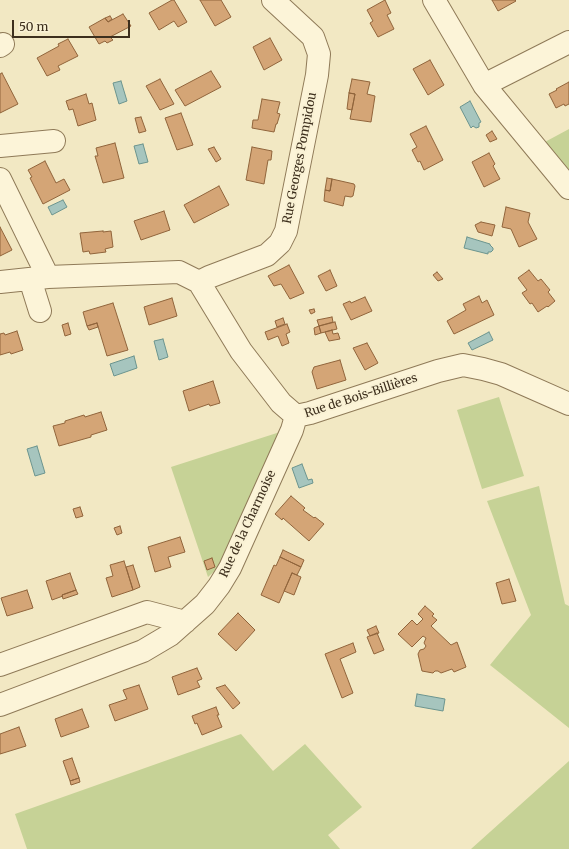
<!DOCTYPE html>
<html>
<head>
<meta charset="utf-8">
<style>
	body { margin:0 }
	#map { position:relative; width:569px; height:849px; overflow:hidden; background:#f2e8c3; font-family:Merriweather,serif }
	canvas { display:block }
	.scale { position:absolute; left:12px; top:20px; width:118px; height:18px; box-sizing:border-box; border:2px solid #3d2f1d; border-top:0; padding-left:5px; font-size:12px; line-height:14px; white-space:nowrap; color:#3d2f1d; -webkit-text-stroke:3px #f9f1d4; paint-order:stroke }
</style>
</head>
<body>
<div id="map">
<canvas width="569" height="849"></canvas>
<div class="scale">50 m</div>
</div>
<script>
const g = document.querySelector('canvas').getContext('2d');
g.lineJoin = 'round';
function fill(path, color) {
  g.fillStyle = color;
  g.fill(path, 'evenodd');
}
function poly(rows) {
  const path = new Path2D();
  for (const r of rows) {
    path.moveTo(r[0], r[1]);
    for (let i = 2; i < r.length; i += 2) path.lineTo(r[i], r[i + 1]);
  }
  return path;
}
function strokePath(path, color, width, dash) {
  g.strokeStyle = color;
  g.lineWidth = width;
  g.lineCap = dash ? 'butt' : 'round';
  g.setLineDash(dash || []);
  g.stroke(path);
}
function label(font, color, halo, rows, align = 'center') {
  g.font = font + ' Merriweather,serif';
  g.lineWidth = 4;
  g.setLineDash([]);
  g.textBaseline = 'middle';
  g.strokeStyle = halo;
  g.fillStyle = color;
  for (const [text, x, y, turn = 0] of rows) {
    g.save();
    g.translate(x, y);
    g.rotate((+turn || 0) * Math.PI / 180);
    g.textAlign = isNaN(turn) ? turn : align;
    if (halo) g.strokeText(text, 0, 0);
    g.fillText(text, 0, 0);
    g.restore();
  }
}
const green = poly([
	[569,129,569,172,543,143],
	[499,397,524,476,482,489,457,410],
	[280,432,219,567,208,577,171,467],
	[539,486,565,604,569,606,569,728,490,665,531,615,487,501],
	[241,734,273,771,305,744,362,807,328,835,340,849,27,849,15,814],
	[569,761,569,849,471,849]
]);
const water = poly([
	[121,81,127,101,119,104,113,83,121,81],
	[470,101,481,122,479,123,479,127,476,128,473,126,471,128,460,107,470,101],
	[143,144,148,162,139,164,134,146,143,144],
	[63,200,67,207,52,215,48,207,63,200],
	[467,237,490,244,490,245,493,248,493,250,491,252,488,252,488,254,464,248,467,237],
	[489,332,493,340,472,350,468,343,489,332],
	[163,339,168,357,159,360,154,341,163,339],
	[134,356,137,368,114,376,110,364,134,356],
	[37,446,45,473,35,476,27,449,37,446],
	[302,464,308,480,312,479,313,483,299,488,292,468,302,464],
	[417,694,445,699,443,711,415,706,417,694]
]);
const building = poly([
	[172,0,174,0,187,22,178,27,174,21,159,30,149,13,172,0],
	[200,0,221,0,231,17,215,26,200,0],
	[385,0,391,13,387,15,394,29,378,37,370,23,373,21,367,10,385,0],
	[492,0,515,0,516,1,498,11,492,0],
	[123,14,131,26,110,37,113,40,107,43,105,41,99,44,89,27,105,18,108,22,123,14],
	[110,16,112,19,108,22,105,18,110,16],
	[270,38,282,60,264,70,253,47,270,38],
	[68,39,78,56,58,66,60,70,47,76,37,58,59,46,58,44,68,39],
	[430,60,444,85,428,95,413,69,430,60],
	[211,71,221,87,185,106,175,90,211,71],
	[2,73,18,104,0,113,0,74,2,73],
	[160,79,174,104,160,110,146,86,160,79],
	[352,79,370,82,367,94,375,96,371,122,350,119,355,94,349,93,352,79],
	[569,82,569,104,565,106,564,104,556,108,549,94,557,90,556,89,569,82],
	[349,93,355,94,352,110,347,109,349,93],
	[86,94,89,104,92,103,96,120,78,126,73,109,69,110,66,101,86,94],
	[262,99,280,102,277,113,280,114,277,124,276,124,274,132,252,128,253,120,258,120,262,99],
	[181,113,193,145,177,150,165,118,181,113],
	[141,117,146,131,139,133,135,118,141,117],
	[426,126,443,160,424,170,420,161,418,162,412,150,417,147,410,134,426,126],
	[492,131,497,139,490,142,486,135,492,131],
	[115,143,124,178,103,183,95,156,98,156,96,148,115,143],
	[214,147,221,159,216,162,208,149,214,147],
	[252,147,272,151,271,160,268,160,264,184,246,180,252,147],
	[489,153,495,164,493,166,500,179,484,187,472,162,489,153],
	[45,161,56,183,64,179,70,190,43,204,30,178,32,177,28,170,45,161],
	[327,178,332,179,330,191,325,190,327,178],
	[332,179,354,184,355,186,353,196,351,197,345,196,343,206,324,201,325,190,330,191,332,179],
	[219,186,229,205,194,223,184,205,219,186],
	[506,207,530,213,528,222,537,239,519,247,511,229,502,227,506,207],
	[164,211,170,230,141,240,134,221,164,211],
	[481,222,495,225,492,236,478,232,475,225,481,222],
	[0,227,12,250,0,256,0,227],
	[103,231,103,232,111,231,113,247,105,249,106,252,90,254,89,251,83,252,80,233,103,231],
	[289,265,304,293,290,299,281,284,274,286,268,276,289,265],
	[330,270,337,286,326,291,318,276,330,270],
	[529,270,538,281,541,279,550,290,548,292,555,301,548,307,547,306,538,312,532,303,530,304,522,293,527,290,518,278,529,270],
	[437,272,443,279,438,281,433,275,437,272],
	[479,296,482,303,487,300,494,315,454,334,447,321,466,310,463,304,479,296],
	[365,297,372,311,351,320,343,304,350,301,351,303,365,297],
	[172,298,177,316,149,325,144,307,172,298],
	[113,303,128,350,107,356,97,323,87,326,83,312,113,303],
	[314,309,315,312,311,314,309,310,314,309],
	[332,317,333,322,319,326,317,320,332,317],
	[283,318,285,324,277,327,275,321,283,318],
	[335,322,337,329,321,333,319,326,335,322],
	[68,323,71,334,65,336,62,325,68,323],
	[97,323,98,327,89,330,87,326,97,323],
	[287,324,290,332,286,334,289,343,282,346,278,336,268,340,265,332,287,324],
	[319,326,321,333,315,335,314,328,319,326],
	[332,330,333,334,338,333,340,339,329,341,325,332,332,330],
	[17,331,23,350,11,354,10,352,0,355,0,334,4,333,5,335,17,331],
	[367,343,378,363,365,370,353,348,367,343],
	[340,360,346,380,317,389,312,372,314,367,340,360],
	[213,381,220,403,210,406,209,404,189,411,183,391,213,381],
	[101,412,107,430,91,435,91,437,59,446,53,426,65,423,65,421,84,415,85,417,101,412],
	[291,496,305,508,303,510,314,518,315,517,324,524,309,541,283,518,282,520,275,514,291,496],
	[80,507,83,516,76,518,73,509,80,507],
	[120,526,122,533,117,535,114,528,120,526],
	[180,537,185,552,168,557,171,567,155,572,148,547,180,537],
	[283,550,304,560,301,567,280,557,283,550],
	[280,557,301,567,297,575,292,573,279,603,261,595,274,565,276,566,280,557],
	[212,558,215,567,207,570,204,561,212,558],
	[124,561,133,590,112,597,106,578,113,576,110,565,124,561],
	[133,565,140,587,133,590,126,567,133,565],
	[70,573,76,590,62,595,63,596,52,600,46,581,70,573],
	[292,573,301,577,294,595,284,591,292,573],
	[509,579,516,601,502,604,496,583,509,579],
	[27,590,33,608,7,616,1,598,27,590],
	[76,590,78,594,63,599,62,595,76,590],
	[425,606,434,614,432,616,437,620,431,626,451,645,457,642,466,667,454,672,452,669,441,673,438,671,435,671,433,673,422,671,418,654,420,650,424,649,426,646,424,643,426,638,423,636,412,647,398,634,412,620,417,625,423,619,418,614,425,606],
	[238,613,255,630,236,651,218,634,238,613],
	[376,626,379,633,370,636,367,630,376,626],
	[377,633,384,650,374,654,367,637,377,633],
	[353,643,356,652,340,659,353,693,342,698,325,654,353,643],
	[197,668,202,679,197,681,200,687,178,695,172,677,197,668],
	[139,685,148,709,115,721,109,705,127,699,123,690,139,685],
	[225,685,240,703,233,709,216,688,225,685],
	[216,707,219,715,217,715,222,727,202,735,197,723,195,724,192,716,216,707],
	[82,709,89,727,61,737,55,719,82,709],
	[19,727,26,746,0,754,0,734,19,727],
	[72,758,79,778,70,781,63,761,72,758],
	[79,778,80,782,71,785,70,781,79,778]
]);
const minor = poly([
	[434,0,484,85,569,188],
	[0,46,3,44],
	[484,85,569,42],
	[0,146,54,141],
	[0,179,48,277],
	[30,279,40,311],
	[0,282,48,277,179,272,199,282,241,351,281,403,296,416,310,413,438,371,463,365,483,369,501,374,569,404],
	[199,282,209,277,267,255,280,243,286,231,317,75,319,54,313,37,273,0],
	[0,665,147,612,185,622],
	[0,705,143,651,170,635,205,604,219,586,230,568,292,430,296,416]
]);
const streetNames = [
	["Rue Georges Pompidou",300,158,-79],
	["Rue de Bois-Billières",361,396,-18],
	["Rue de la Charmoise",248,524,-65]
];
fill(green, '#c6d296');
fill(water, '#a6c5be');
strokePath(water, '#6b948e', 1);
fill(building, '#d4a576');
strokePath(building, '#90643b', 1);
strokePath(minor, '#8f7a58', 24);
strokePath(minor, '#fcf4d8', 22);
label('12px', '#3d2f1d', '#f9f1d4', streetNames);
</script>
</body>
</html>
